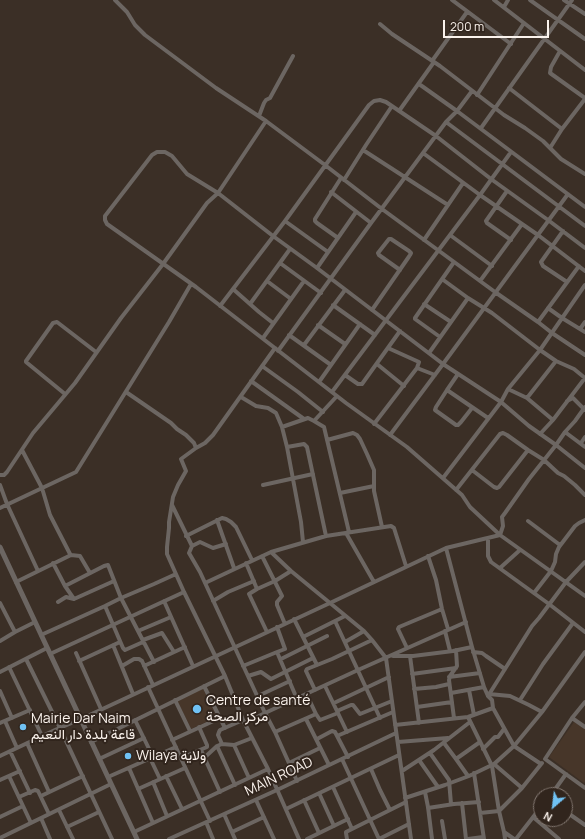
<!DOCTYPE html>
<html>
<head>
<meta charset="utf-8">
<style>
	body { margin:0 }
	#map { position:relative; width:585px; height:839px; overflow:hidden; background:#3b2f26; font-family:Manrope,sans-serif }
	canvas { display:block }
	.north { position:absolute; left:533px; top:787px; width:40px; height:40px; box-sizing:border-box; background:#31251d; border:1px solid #827770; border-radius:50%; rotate:208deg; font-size:11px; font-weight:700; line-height:16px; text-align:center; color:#fbf3ed }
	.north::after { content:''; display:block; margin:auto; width:14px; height:18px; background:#70c2f4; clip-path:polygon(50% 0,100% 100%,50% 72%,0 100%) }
	.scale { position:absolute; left:443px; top:20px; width:106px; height:18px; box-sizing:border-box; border:2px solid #fbf3ed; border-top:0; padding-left:5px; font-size:12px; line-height:14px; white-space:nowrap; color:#fbf3ed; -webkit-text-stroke:3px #31251d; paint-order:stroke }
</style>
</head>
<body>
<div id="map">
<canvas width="585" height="839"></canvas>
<div class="north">N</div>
<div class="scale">200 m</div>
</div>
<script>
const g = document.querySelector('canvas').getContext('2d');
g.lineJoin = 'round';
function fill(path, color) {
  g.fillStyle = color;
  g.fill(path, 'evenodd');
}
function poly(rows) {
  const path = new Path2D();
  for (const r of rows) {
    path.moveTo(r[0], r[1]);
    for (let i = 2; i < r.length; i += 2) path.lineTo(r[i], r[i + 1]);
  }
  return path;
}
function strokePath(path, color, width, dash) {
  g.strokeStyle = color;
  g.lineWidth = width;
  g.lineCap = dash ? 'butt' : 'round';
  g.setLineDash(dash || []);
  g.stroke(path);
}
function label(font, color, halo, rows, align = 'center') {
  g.font = font + ' Manrope,Vazirmatn,sans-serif';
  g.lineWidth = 4;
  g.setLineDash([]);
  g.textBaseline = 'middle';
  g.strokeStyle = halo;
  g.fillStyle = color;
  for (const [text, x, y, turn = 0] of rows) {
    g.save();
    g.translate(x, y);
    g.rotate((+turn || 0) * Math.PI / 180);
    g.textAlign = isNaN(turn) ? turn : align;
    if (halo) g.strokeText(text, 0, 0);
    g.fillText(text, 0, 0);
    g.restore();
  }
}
const built = poly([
	[203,688,217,717,191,729,177,700],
	[574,722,585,729,585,782,584,783,549,757]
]);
const minor = poly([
	[115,0,127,12,135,25,145,35,216,88,266,121,325,165,382,209,495,292,538,322,552,333,585,355],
	[452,0,511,44],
	[494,0,585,70],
	[530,0,585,39],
	[564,0,585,14],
	[504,7,508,0],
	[380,24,392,34,440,66,504,115,525,128,543,141,561,159,585,174],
	[560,51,551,67,550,73,585,98],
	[432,61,467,12],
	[419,84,457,111,472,91],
	[509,88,562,129,550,148],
	[477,95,524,23],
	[399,111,434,62],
	[259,116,264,103,266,100,270,98,293,56],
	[446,122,457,111,585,207],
	[481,128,572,0],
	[562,129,585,99],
	[363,150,448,205],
	[423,153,480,195,538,235,585,271],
	[344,180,366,145,392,106],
	[507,191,486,221,487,223,511,240],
	[331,192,371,223],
	[285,221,328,252],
	[563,231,541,262,543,266,567,282],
	[450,235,492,266],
	[338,238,317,223,315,221,315,219,341,178],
	[424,240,463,183],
	[280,263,321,293],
	[317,268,356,212],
	[442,279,468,298,492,313,540,350,556,361,574,369,585,378],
	[267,281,291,299],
	[480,281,522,224],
	[233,289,259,312,273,323],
	[250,304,290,249],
	[424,304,451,322],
	[333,305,375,335],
	[220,306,285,221,369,105,374,101,380,100,386,102,436,136,491,179,548,220,585,248],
	[548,308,562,318,585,332],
	[372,310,408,258,410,255,411,253,409,251,391,239,389,239,378,253,379,255,400,270],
	[538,322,579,266],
	[318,325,345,344],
	[580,329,585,322],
	[289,335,331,365],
	[440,337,415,319,415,318,454,262],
	[263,338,304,281],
	[304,345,345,290],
	[388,348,419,362,417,368,435,375],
	[278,351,371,223,446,122,585,226],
	[429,353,468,298],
	[377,364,404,386],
	[262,366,298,392,323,412],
	[458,374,447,390,436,407,435,410,456,425,458,425,461,422,472,408],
	[345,375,358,384,362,384,400,331],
	[251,381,304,419],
	[319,382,360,324],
	[508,389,527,398,553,420],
	[447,390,488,418],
	[126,392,171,423,177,429,186,435,194,443,196,448,205,443,213,435,275,348],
	[332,392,480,195,511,152],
	[65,394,26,362,26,361,53,323,57,322,96,352],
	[241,397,256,406,268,408,276,413,282,427,287,447,304,444,307,447,326,536],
	[527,398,556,361],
	[567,401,573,398,585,410],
	[585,407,575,421,565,432,556,445,529,479,505,513,502,517,503,526,500,535,470,507,462,495,407,447,346,403,196,287,107,224,105,220,105,216,152,155,157,152,165,152,172,156,187,174,218,193,273,236,317,268,443,364,501,402,529,426,556,445,585,468],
	[314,421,337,396],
	[374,424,417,368],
	[282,427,308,418,314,421,324,427,349,532],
	[565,432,585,447],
	[540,434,553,420,585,378],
	[390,435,443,364,568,194],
	[327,440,353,433,357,435,360,439,367,454,374,470,374,491,382,527],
	[581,443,585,437],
	[287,447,301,522,303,542],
	[196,448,181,459,186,471,178,485,173,497,169,522,169,528,167,547,167,554,184,592,225,676,243,720,268,769,299,839],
	[22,450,42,488,50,515,70,554,71,555,80,556,90,573],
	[472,470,494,487,497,488,499,487,528,450],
	[0,475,4,475,7,472,33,433,75,383,121,318,163,264,207,203,218,193,266,121],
	[443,478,501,402,508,389,540,350,585,285],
	[0,485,7,504,38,571],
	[263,485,313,474],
	[456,490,500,434,503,433,507,435,528,450,544,460,558,473,564,476,575,485,585,495],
	[340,493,374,486],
	[172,505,192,546,189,553,200,572,265,713,275,732,297,781],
	[0,508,76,472,169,322,191,284],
	[217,520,234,568],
	[528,521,560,545],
	[346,533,374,582],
	[186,536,222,518,226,519,231,522,236,527,252,560],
	[488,538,488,556,491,562,549,604,585,632],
	[192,546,200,542,213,548,226,544],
	[446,548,472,647,484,687,488,696,492,700,493,708,514,746,541,764],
	[262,556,282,596,277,602,277,605,285,624],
	[428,556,436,580,442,609,448,629],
	[53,563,65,586,74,599],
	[246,563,257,589],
	[406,566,394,528,391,526,326,536,271,552,291,571,330,603,446,548,500,535,585,596],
	[500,568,520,550],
	[16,582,71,555],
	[205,583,271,552],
	[65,586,104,566,108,565,121,598,154,662],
	[534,593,551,571,555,562,556,554,559,547,575,526,579,523,585,520],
	[164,601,193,666],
	[213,601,228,592,254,581],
	[58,602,66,597,74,599,114,581],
	[0,603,15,632],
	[105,606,123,648,125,650,143,642],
	[345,616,335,621,380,718],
	[294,619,317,665],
	[277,627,285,649,277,652,297,699],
	[138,631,171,617],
	[445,631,450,651],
	[267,632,249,594,257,589,275,581,291,571],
	[41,635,105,606,121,598,154,584,176,574],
	[303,637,335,621],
	[143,640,162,633,174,652],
	[0,641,15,632,35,622],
	[345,642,364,631],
	[113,645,133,694],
	[407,648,398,629,399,627,442,609],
	[473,652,482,653,486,656,505,669],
	[76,653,101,709],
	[50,654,184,592],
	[393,656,413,656,453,651,472,647],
	[410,656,419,723],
	[26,659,60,728,112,839],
	[281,659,327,636],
	[79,661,120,642],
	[122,666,134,659,139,659,142,661,153,685],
	[144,666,185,647],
	[243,666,277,652],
	[9,667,42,736],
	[0,672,47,648],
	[412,674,456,668],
	[248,676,261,672,271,679,313,658],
	[449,677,480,673],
	[204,686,225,728],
	[325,686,347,732],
	[148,687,210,821],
	[414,689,436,687,449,684],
	[315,690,306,671,307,669,332,659,372,640],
	[469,690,474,715],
	[0,691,12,718],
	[451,693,484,687],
	[489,694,510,696,529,705,542,712],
	[307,695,316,714,320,720,338,713],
	[258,696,290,681],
	[488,696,532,626,539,618,566,582,585,562],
	[175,700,190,731],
	[520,700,543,664,573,623],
	[585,702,572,718,545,759,585,788],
	[334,703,389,677],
	[417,707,452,702],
	[337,711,351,705,353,705,360,714,392,701],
	[468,717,492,766,499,811,480,813],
	[454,718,449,680,450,676,457,666,456,650],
	[572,718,585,727],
	[306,719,329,765],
	[135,720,153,757],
	[5,721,17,748],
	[0,723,30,710],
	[245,723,265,713,358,670,466,622],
	[395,725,468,717,493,708],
	[275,732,316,714],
	[337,736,393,712],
	[317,739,332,731,335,732,348,757],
	[172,740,220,718],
	[91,742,225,676],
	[398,742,448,738],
	[27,743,49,792],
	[444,743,456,759],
	[222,744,218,735,219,732,220,730,243,720],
	[234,745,249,778],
	[217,746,235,785],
	[483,749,495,737,498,737,504,729],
	[201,750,220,792],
	[10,751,30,793],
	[430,753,449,780,451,804],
	[0,756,55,730,81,719,330,603,364,631,372,640,386,658,411,839],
	[150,758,160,779],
	[181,758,207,747,207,745,199,727],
	[204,758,217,746,222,744,234,745,252,738],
	[99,759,144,738],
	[342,759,379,839],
	[419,760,438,787],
	[289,763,320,748],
	[494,764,522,788],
	[129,768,153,823],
	[371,769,380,790,390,810],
	[402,771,434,750,470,722],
	[474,773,484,839],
	[9,776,31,823],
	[166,776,182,809],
	[468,776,456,759,480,742],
	[108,777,176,747],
	[0,780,20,771],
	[153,782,167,816],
	[333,787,352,829],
	[138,789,185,768],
	[425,792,428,807,432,839],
	[319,793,334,826],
	[551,795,566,774],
	[41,796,83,776],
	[19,797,35,790,38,791,49,814],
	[405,798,445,785,469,776,494,764,514,746,542,712,585,652],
	[256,800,274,839],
	[304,800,319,833],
	[462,803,466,839],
	[428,808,454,804,479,802],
	[286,809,399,755],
	[59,810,73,839],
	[565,811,585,825],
	[224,814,235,839],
	[0,817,23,806],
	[533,817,559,839],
	[41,818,50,839],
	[442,821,445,839],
	[206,822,213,839],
	[67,827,99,812],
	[134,832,268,769],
	[232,832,264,817],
	[504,832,499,811,522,788,542,763],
	[0,838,111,784],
	[169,839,277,790,396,733],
	[307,839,348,819],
	[347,839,346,833,346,832,406,802],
	[379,839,409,824],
	[468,839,483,837],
	[505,839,504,832,514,839],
	[516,839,541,807]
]);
const tertiary = poly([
	[0,547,137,839]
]);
const markers = [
	[197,709,5,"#70c2f4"],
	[23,727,4,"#70c2f4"],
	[128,756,4,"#70c2f4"]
];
const poiNames = [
	["Centre de santé",206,701],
	["مركز الصحة",206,717],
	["Mairie Dar Naim",31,719],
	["قاعة بلدة دار النعيم",31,735],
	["Wilaya ولاية",136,756]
];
const streetNames = [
	["MAIN ROAD",279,777,-25]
];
fill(built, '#473629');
strokePath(minor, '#6c6662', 4);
strokePath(tertiary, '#6c6662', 5);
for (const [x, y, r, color] of markers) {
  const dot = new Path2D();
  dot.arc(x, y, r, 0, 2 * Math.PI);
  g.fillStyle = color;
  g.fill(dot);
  strokePath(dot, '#31251d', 1.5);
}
label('14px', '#fbf3ed', '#31251d', poiNames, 'left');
label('14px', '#fbf3ed', '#31251d', streetNames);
</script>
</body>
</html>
